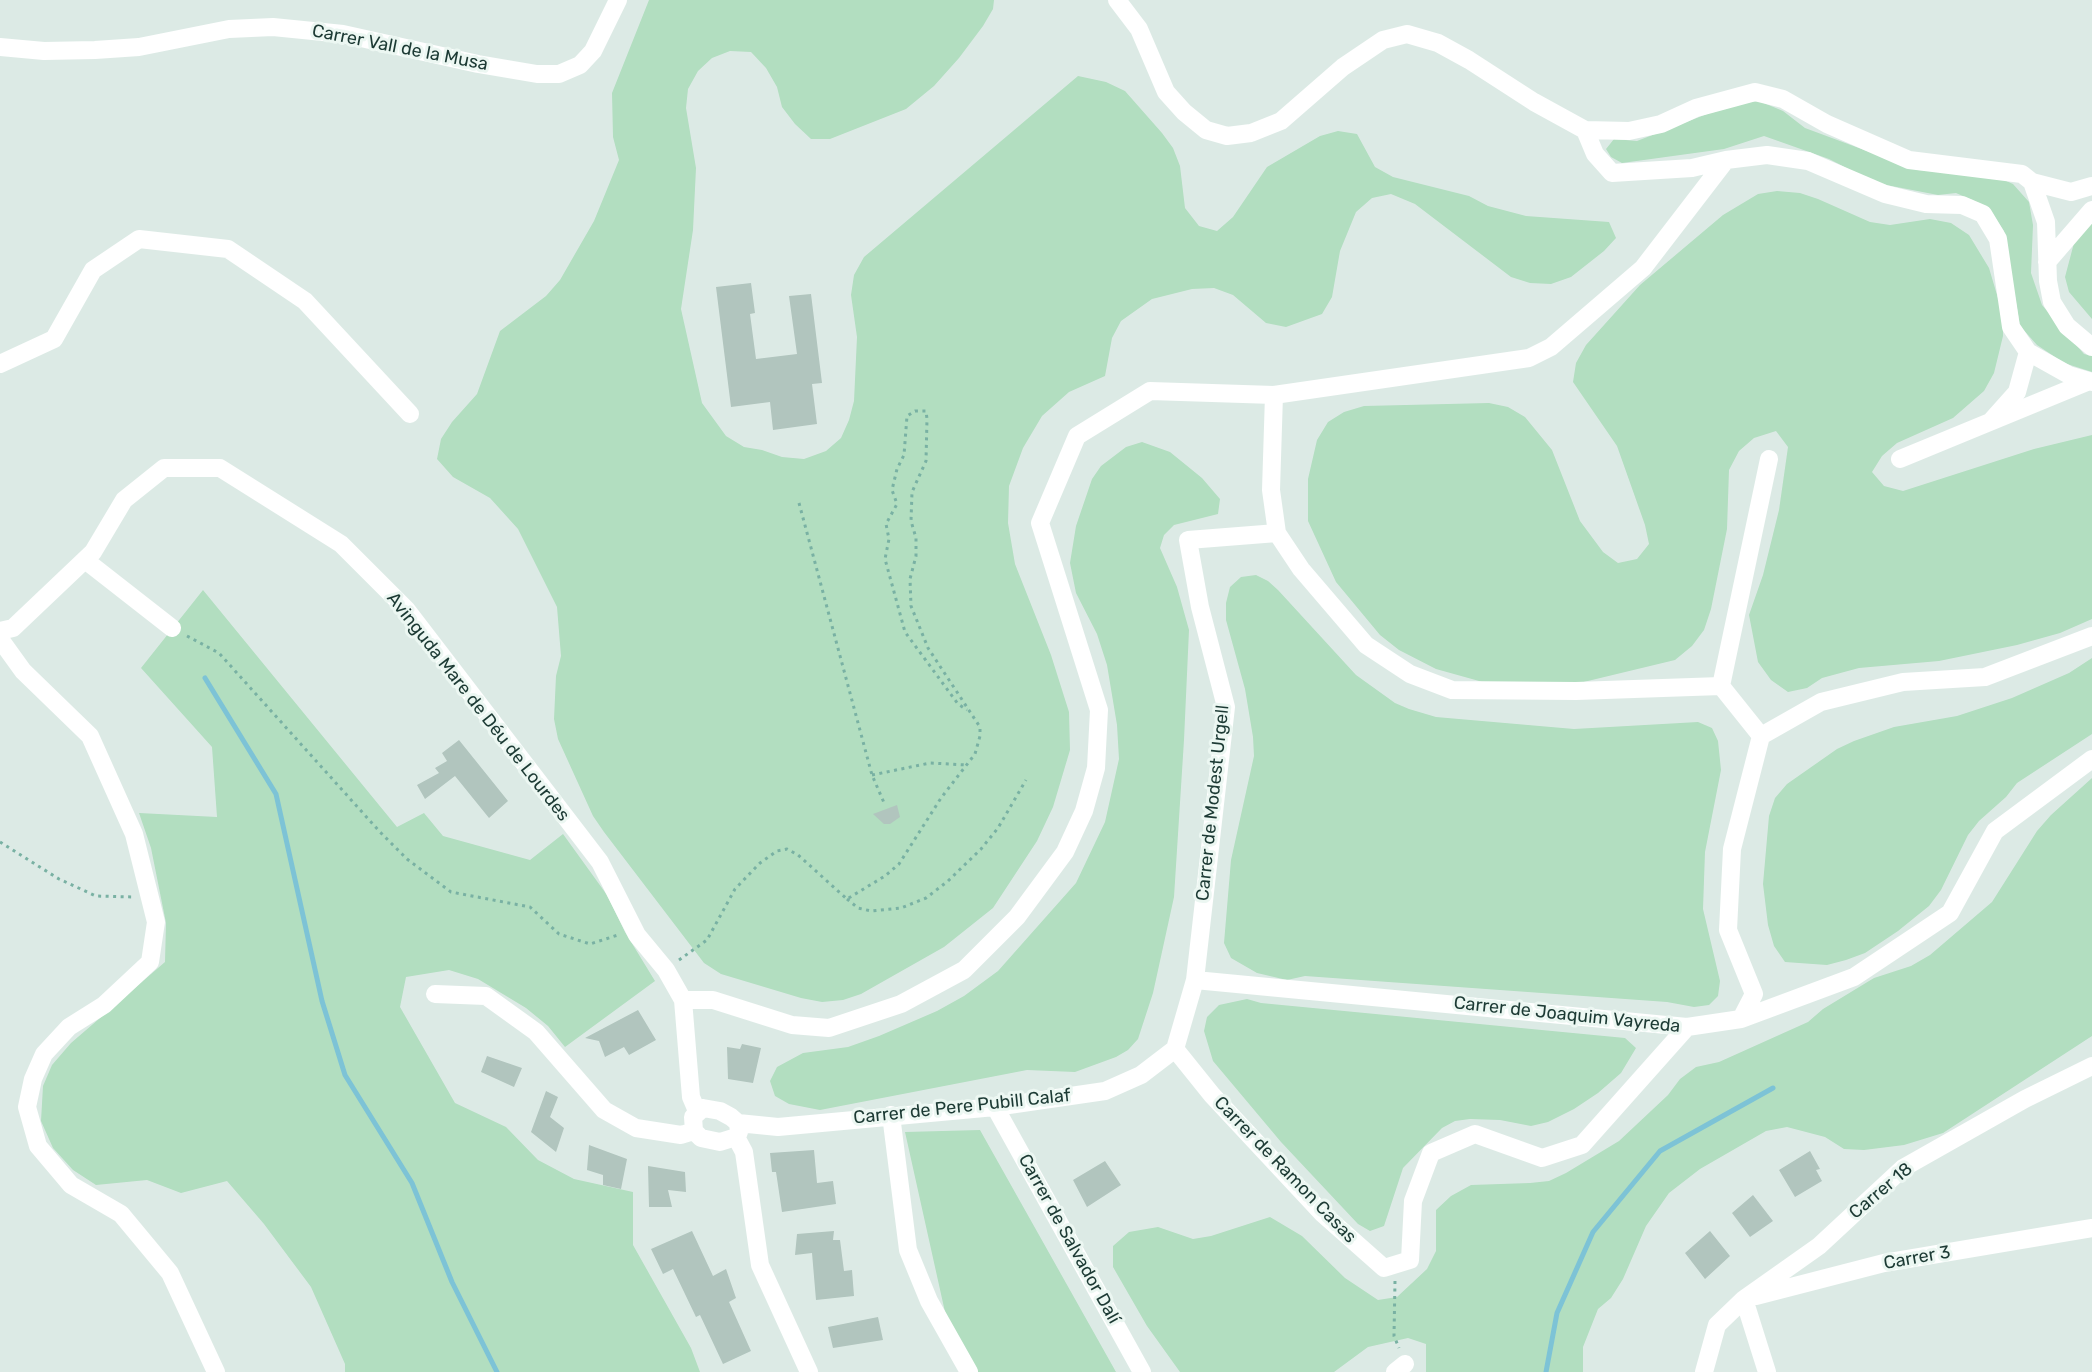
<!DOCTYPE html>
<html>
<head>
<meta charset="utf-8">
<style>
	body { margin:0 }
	canvas { display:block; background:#dceae5 }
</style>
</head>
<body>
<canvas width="2092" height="1372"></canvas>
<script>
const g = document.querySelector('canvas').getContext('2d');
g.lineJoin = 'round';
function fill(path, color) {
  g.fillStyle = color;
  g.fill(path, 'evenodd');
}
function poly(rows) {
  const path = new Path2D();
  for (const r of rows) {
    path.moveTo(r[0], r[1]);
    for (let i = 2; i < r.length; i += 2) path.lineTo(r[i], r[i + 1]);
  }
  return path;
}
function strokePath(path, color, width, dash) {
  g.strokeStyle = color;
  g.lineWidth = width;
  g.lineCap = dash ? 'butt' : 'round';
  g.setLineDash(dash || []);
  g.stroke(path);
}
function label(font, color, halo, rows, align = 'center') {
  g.font = font + ' Rubik,sans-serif';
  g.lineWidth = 6;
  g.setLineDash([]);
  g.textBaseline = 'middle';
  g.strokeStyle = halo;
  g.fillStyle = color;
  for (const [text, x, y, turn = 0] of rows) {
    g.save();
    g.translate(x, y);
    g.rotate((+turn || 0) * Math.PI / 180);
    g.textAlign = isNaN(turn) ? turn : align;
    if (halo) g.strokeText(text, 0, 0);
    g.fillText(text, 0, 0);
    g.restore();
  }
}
const green = poly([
	[649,0,994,0,993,9,983,26,959,58,934,86,906,109,830,139,811,139,795,124,782,107,777,87,766,68,751,52,730,51,712,58,698,71,688,89,686,108,696,168,693,230,681,309,702,403,726,436,744,447,762,450,782,457,804,459,826,451,841,438,849,420,854,401,857,337,851,295,854,275,864,257,1078,76,1106,82,1125,91,1162,133,1173,148,1180,166,1185,208,1199,226,1217,231,1233,217,1267,167,1320,136,1338,131,1357,134,1375,167,1393,177,1469,196,1488,206,1526,216,1609,222,1616,238,1604,251,1571,277,1551,284,1530,283,1511,277,1415,204,1391,194,1372,198,1356,212,1340,251,1332,297,1322,314,1286,327,1266,323,1233,295,1214,288,1192,289,1152,299,1121,321,1112,338,1105,376,1069,392,1042,416,1023,448,1009,486,1008,523,1015,564,1051,655,1069,712,1070,750,1053,807,1037,841,993,908,944,947,861,994,843,1000,822,1002,801,998,721,974,704,963,604,832,593,816,558,739,554,719,556,676,561,656,557,607,518,529,490,498,453,477,437,459,441,439,452,422,477,394,500,331,546,296,560,280,594,221,619,160,613,137,612,93],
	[1759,101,1783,111,1805,128,1918,170,1993,175,2013,184,2029,202,2033,225,2031,273,2042,305,2084,354,2092,356,2092,372,2064,363,2037,345,2020,326,2004,231,1988,207,1956,193,1938,195,1876,183,1829,159,1764,136,1724,149,1622,163,1611,157,1606,149,1614,139,1637,141,1733,104],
	[1777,191,1800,193,1818,199,1870,222,1890,225,1930,219,1951,223,1969,235,1989,268,2003,315,2003,336,1994,373,1984,391,1953,418,1897,443,1882,456,1872,472,1884,486,1903,491,2034,449,2092,435,2092,619,2060,633,2017,645,1939,661,1859,668,1822,678,1807,688,1788,692,1771,680,1758,662,1749,615,1763,575,1779,510,1788,447,1776,431,1754,438,1739,451,1729,470,1727,529,1711,609,1704,630,1692,646,1675,660,1538,693,1497,686,1436,669,1399,650,1380,635,1336,582,1308,521,1308,479,1317,440,1328,422,1344,412,1364,406,1489,403,1508,407,1525,417,1552,450,1580,521,1603,552,1618,563,1637,559,1649,544,1645,525,1617,446,1573,382,1576,363,1586,345,1640,285,1723,215,1758,194],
	[2092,214,2092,319,2069,292,2065,277,2074,243],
	[1142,442,1170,452,1202,478,1220,499,1218,514,1174,525,1164,535,1160,548,1177,587,1189,630,1184,740,1174,897,1153,993,1138,1039,1128,1050,1116,1057,1075,1072,1027,1070,820,1110,789,1104,775,1096,770,1081,777,1067,803,1053,848,1047,879,1036,937,1011,964,996,998,971,1076,883,1105,822,1119,759,1117,725,1107,665,1097,634,1076,593,1070,563,1076,526,1092,479,1101,466,1126,447],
	[1256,575,1268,581,1278,590,1356,675,1395,703,1409,709,1436,717,1574,729,1698,722,1712,728,1718,741,1721,770,1705,852,1703,909,1720,981,1718,996,1709,1005,1694,1007,1667,1002,1305,976,1287,980,1257,973,1231,958,1224,943,1231,860,1254,756,1253,737,1245,689,1226,620,1226,603,1230,587,1241,577],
	[203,590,397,827,424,813,443,836,530,860,563,834,607,895,625,932,655,981,565,1047,548,1026,526,1008,478,979,449,970,406,977,400,1007,455,1103,506,1127,538,1160,574,1179,633,1192,633,1245,691,1348,700,1372,345,1372,345,1364,311,1287,264,1224,227,1181,181,1193,147,1180,96,1185,73,1170,53,1148,41,1121,43,1086,52,1065,71,1043,165,962,166,923,151,848,139,813,217,817,212,747,141,668],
	[2092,658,2092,734,2017,783,2006,797,1979,821,1968,835,1941,890,1929,906,1898,931,1865,953,1846,960,1827,965,1785,962,1774,946,1768,925,1763,884,1769,816,1775,798,1787,784,1837,749,1854,741,1894,727,1957,716,2012,698,2069,673],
	[2092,778,2092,1036,1943,1133,1904,1145,1864,1150,1844,1149,1825,1137,1787,1127,1766,1131,1700,1169,1669,1193,1646,1226,1623,1279,1611,1298,1598,1309,1583,1347,1583,1372,1426,1372,1426,1344,1408,1338,1368,1347,1334,1372,1180,1372,1147,1326,1113,1267,1113,1246,1129,1232,1158,1227,1193,1239,1211,1236,1270,1217,1302,1236,1345,1278,1378,1300,1397,1297,1427,1269,1436,1251,1436,1210,1451,1196,1471,1185,1530,1183,1549,1181,1566,1173,1619,1141,1668,1095,1680,1079,1696,1067,1719,1062,1808,1022,1823,1009,1874,978,1911,966,1930,955,1992,902,2037,831,2051,815],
	[1247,999,1261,1003,1625,1038,1636,1048,1621,1073,1598,1093,1574,1109,1548,1122,1531,1126,1500,1120,1470,1119,1455,1121,1442,1128,1403,1168,1384,1226,1370,1231,1358,1224,1281,1142,1213,1061,1204,1031,1207,1017,1219,1005],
	[980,1130,1116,1372,976,1372,945,1312,905,1132]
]);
const stream = poly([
	[205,678,276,794,322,1001,345,1075,412,1183,452,1282,497,1372],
	[1546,1372,1557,1313,1593,1232,1660,1151,1773,1088]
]);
const building = poly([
	[751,283,755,313,750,314,756,359,797,354,789,296,811,294,822,383,812,384,817,424,773,430,770,402,731,407,716,287],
	[459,740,508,801,489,818,455,776,425,799,417,785,439,773,435,768,447,761,442,753],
	[897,805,900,817,890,824,884,824,873,814],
	[638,1010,656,1040,629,1055,624,1047,605,1057,599,1041,585,1038],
	[742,1044,761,1048,753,1083,728,1079,727,1047,740,1049],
	[487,1056,522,1068,514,1087,481,1072],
	[546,1091,558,1097,550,1117,564,1128,556,1152,531,1132],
	[589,1145,627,1159,621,1189,603,1185,603,1175,587,1170],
	[814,1150,817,1183,833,1181,836,1204,782,1212,776,1172,772,1172,770,1153],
	[1810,1151,1820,1169,1816,1170,1822,1181,1795,1197,1779,1170],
	[1105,1161,1121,1185,1087,1207,1073,1180],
	[648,1166,685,1172,686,1192,668,1190,672,1207,649,1207],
	[1753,1195,1773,1221,1750,1237,1732,1213],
	[692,1231,713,1276,726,1269,736,1298,729,1302,751,1351,723,1364,700,1315,696,1317,673,1269,663,1274,651,1249],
	[834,1231,833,1240,840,1240,844,1271,852,1270,854,1296,816,1300,812,1253,795,1255,797,1234],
	[1710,1231,1730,1256,1705,1279,1685,1253],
	[878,1317,883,1340,833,1348,828,1327]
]);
const path = poly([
	[799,503,872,775,885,805],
	[187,636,219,653,380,832,407,859,451,892,530,907,559,934,590,944,618,935],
	[872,775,930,763,967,765],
	[0,842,59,879,96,896,133,897],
	[847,899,858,908,871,911,901,908,926,898,948,881,981,849,998,828,1026,780],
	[679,960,707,940,735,889,760,863,777,851,787,849,798,855,847,899,885,876,899,864,941,798,975,754,980,736,980,727,928,648,911,606,910,579,916,556,916,538,911,521,912,492,926,461,927,419,926,411,915,411,907,416,904,455,897,469,892,490,897,504,886,524,889,539,885,559,905,632,958,704,967,710],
	[1395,1281,1394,1336,1399,1348]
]);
const minor = poly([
	[1117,0,1139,29,1166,92,1184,112,1206,130,1227,136,1251,133,1281,121,1343,67,1383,40,1407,34,1438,43,1469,60,1534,102,1585,130,1629,131,1661,124,1696,108,1755,92,1783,99,1827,124,1909,160,2022,174,2032,182,2046,222,2048,281,2052,302,2067,326,2092,347],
	[0,47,44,51,95,50,139,47,229,29,273,27,343,34,478,64,537,74,559,74,580,65,593,51,618,0],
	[1585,130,1595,154,1612,173,1692,168,1726,160,1767,155,1808,161,1885,194,1926,204,1962,205,1983,214,1998,239,2011,327,2028,352,2069,375,2092,382],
	[2032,182,2071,192,2092,186],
	[2047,262,2092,210],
	[0,364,54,339,93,270,139,239,228,249,305,301,410,414],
	[1274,395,1271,490,1277,533,1301,569,1366,645,1410,674,1452,690,1576,691,1721,686],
	[1992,420,2017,392,2028,352],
	[1900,459,2087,382],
	[85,560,172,628],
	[0,631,13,628,93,552,124,500,164,468,220,468,341,544,406,609,600,862,637,935,666,970,683,1000,691,1097,697,1111],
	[0,639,23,671,90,736,134,834,156,922,150,962,104,1005,69,1027,44,1054,33,1079,27,1107,38,1146,71,1185,121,1214,170,1273,216,1372],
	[1761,736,1721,686,1769,459],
	[1195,980,1687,1027,1741,1019,1854,977,1950,913,1995,831,2092,759],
	[435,994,486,996,536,1032,604,1110,636,1128,681,1135,694,1131],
	[683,1000,713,1000,792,1025,829,1028,901,1004,964,970,1017,917,1065,852,1084,811,1096,768,1099,710,1040,523,1077,436,1150,391,1274,395,1529,358,1551,347,1643,268,1726,160],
	[1741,1019,1754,994,1728,930,1732,849,1761,736,1821,702,1903,682,1985,677,2092,636],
	[1175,1049,1212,1095,1323,1214,1384,1268,1410,1260,1413,1201,1431,1153,1475,1134,1542,1158,1582,1145,1687,1027],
	[1175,1049,1195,980,1226,707,1200,607,1188,540,1277,533],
	[995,1107,1142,1372],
	[703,1108,720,1111,731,1117,738,1123,739,1132,736,1137,720,1142,701,1138,694,1131,693,1117,703,1108],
	[891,1115,908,1250,929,1301,969,1372],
	[738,1123,778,1127,995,1107,1105,1091,1141,1075,1175,1049],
	[736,1137,744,1152,760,1265,809,1372],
	[1756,1296,1884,1263,2092,1228],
	[1744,1299,1767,1372],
	[1395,1372,1405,1364],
	[1704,1372,1717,1325,1744,1299,1819,1246,1903,1168,2025,1099,2092,1066]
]);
const streetNames = [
	["Carrer Vall de la Musa",400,48,11],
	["Avinguda Mare de Déu de Lourdes",478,707,52],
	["Carrer de Modest Urgell",1213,803,-84],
	["Carrer de Joaquim Vayreda",1567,1015,6],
	["Carrer de Pere Pubill Calaf",962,1107,-6],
	["Carrer de Ramon Casas",1285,1170,46],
	["Carrer 18",1881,1191,-40],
	["Carrer de Salvador Dalí",1069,1239,61],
	["Carrer 3",1917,1258,-10]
];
fill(green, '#b2dec0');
strokePath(stream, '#7dc3d6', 5);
fill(building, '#b1c5be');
strokePath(path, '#79b1a3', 3, [3, 4.5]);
strokePath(minor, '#fff', 18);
label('18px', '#1c3a34', '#ecf7f2', streetNames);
</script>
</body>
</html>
